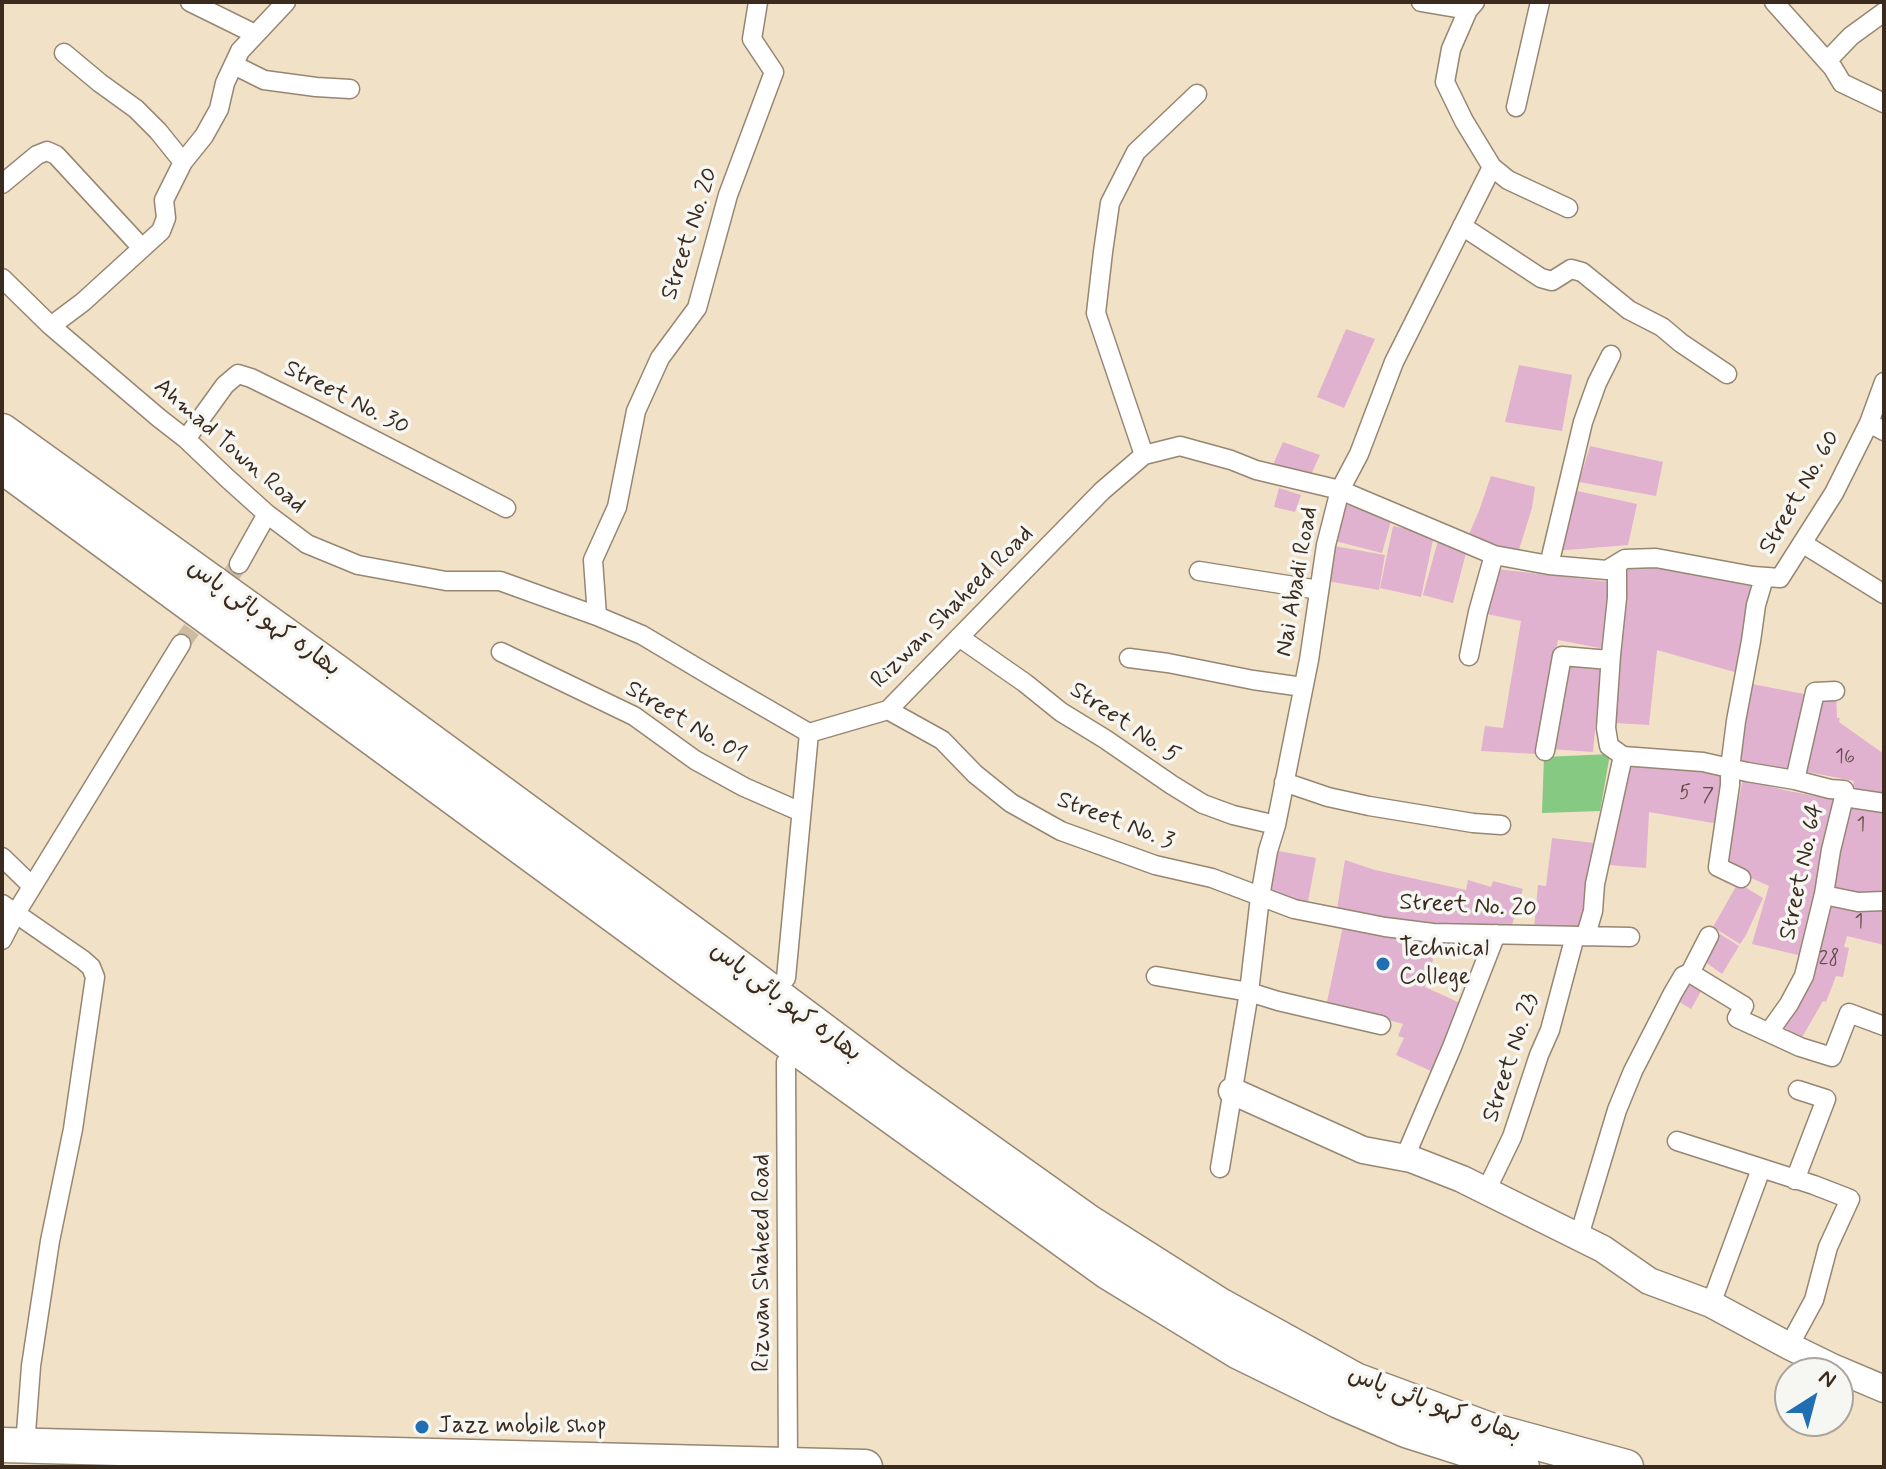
<!DOCTYPE html>
<html>
<head>
<meta charset="utf-8">
<style>
	body { margin:0 }
	#map { position:relative; width:1886px; height:1469px; overflow:hidden; background:#f1e1c6; font-family:Mynerve,sans-serif }
	canvas { display:block }
	.frame { position:absolute; inset:0; border:4px solid #3b2a1e; pointer-events:none }
	.north { position:absolute; left:1774px; top:1357px; width:80px; height:80px; box-sizing:border-box; background:#f6f6f2; border:2px solid #aba49d; border-radius:50%; rotate:36deg; font-size:22px; font-weight:700; line-height:32px; text-align:center; color:#3b2a1e }
	.north::after { content:''; display:block; margin:auto; width:28px; height:36px; background:#1f6fb2; clip-path:polygon(50% 0,100% 100%,50% 72%,0 100%) }
</style>
</head>
<body>
<div id="map">
<canvas width="1886" height="1469"></canvas>
<div class="frame"></div>
<div class="north">N</div>
</div>
<script>
const g = document.querySelector('canvas').getContext('2d');
g.lineJoin = 'round';
function fill(path, color) {
  g.fillStyle = color;
  g.fill(path, 'evenodd');
}
function poly(rows) {
  const path = new Path2D();
  for (const r of rows) {
    path.moveTo(r[0], r[1]);
    for (let i = 2; i < r.length; i += 2) path.lineTo(r[i], r[i + 1]);
  }
  return path;
}
function strokePath(path, color, width, dash) {
  g.strokeStyle = color;
  g.lineWidth = width;
  g.lineCap = dash ? 'butt' : 'round';
  g.setLineDash(dash || []);
  g.stroke(path);
}
function label(font, color, halo, rows, align = 'center') {
  g.font = font + ' Mynerve,"Playpen Sans Arabic",sans-serif';
  g.lineWidth = 7;
  g.setLineDash([]);
  g.textBaseline = 'middle';
  g.strokeStyle = halo;
  g.fillStyle = color;
  for (const [text, x, y, turn = 0] of rows) {
    g.save();
    g.translate(x, y);
    g.rotate((+turn || 0) * Math.PI / 180);
    g.textAlign = isNaN(turn) ? turn : align;
    if (halo) g.strokeText(text, 0, 0);
    g.fillText(text, 0, 0);
    g.restore();
  }
}
const green = poly([
	[1610,754,1600,811,1542,813,1544,757]
]);
const building = poly([
	[1346,329,1375,339,1344,408,1317,397],
	[1519,365,1572,375,1562,431,1505,422],
	[1283,442,1320,455,1308,481,1272,467],
	[1590,446,1663,462,1656,496,1579,482],
	[1491,476,1535,487,1532,508,1517,556,1466,541,1479,511],
	[1559,487,1637,504,1628,545,1543,552],
	[1279,488,1301,495,1295,512,1274,507],
	[1345,504,1392,517,1382,553,1335,541],
	[1393,526,1434,535,1421,597,1380,588],
	[1438,541,1467,549,1453,603,1423,595],
	[1334,546,1385,555,1379,590,1327,581],
	[1628,564,1675,571,1755,587,1738,673,1657,650,1649,725,1614,723,1619,630],
	[1496,569,1610,582,1605,649,1558,640,1537,754,1481,751,1485,726,1503,728,1521,621,1487,614],
	[1567,662,1603,666,1599,689,1593,752,1551,749],
	[1752,684,1809,695,1793,769,1767,767,1735,760],
	[1816,695,1836,695,1837,718,1840,718,1839,722,1884,754,1884,798,1851,792,1854,781,1803,771],
	[1628,762,1723,774,1719,824,1649,812,1646,868,1609,865],
	[1743,779,1784,790,1835,800,1802,956,1752,944,1769,886,1725,866],
	[1846,807,1884,812,1884,897,1831,892],
	[1552,838,1594,843,1583,926,1534,929,1538,885,1546,886],
	[1273,850,1316,858,1308,902,1262,897],
	[1345,860,1375,870,1466,890,1468,880,1491,887,1493,881,1523,889,1511,928,1431,926,1385,920,1337,909],
	[1738,883,1763,898,1746,935,1740,944,1713,927],
	[1826,902,1853,908,1884,910,1884,945,1847,936,1844,947,1849,948,1843,977,1836,976,1826,1002,1823,1001,1801,1039,1781,1025],
	[1343,926,1438,942,1425,987,1460,1003,1433,1072,1396,1055,1404,1038,1398,1036,1403,1024,1327,1002],
	[1720,934,1739,946,1722,974,1704,961],
	[1690,977,1704,986,1691,1009,1676,1000]
]);
const streetTunnel = poly([
	[181,644,239,564]
]);
const street = poly([
	[190,2,255,34],
	[1421,2,1468,10],
	[1774,2,1833,68,1842,83,1884,103],
	[64,53,100,83,136,109,158,131,183,162],
	[1827,61,1851,36,1884,12],
	[234,65,264,80,316,87,350,89],
	[1516,107,1540,2],
	[1492,167,1508,180,1568,208],
	[2,184,37,155,47,151,56,155,142,248],
	[1462,226,1541,278,1552,281,1571,269,1582,272,1629,310,1662,327,1681,343,1727,374],
	[2,278,51,326,159,418,186,439,227,478,267,514,307,544,358,565,446,581,500,581,597,616,642,635,726,685,809,733],
	[51,326,83,302,161,231,166,218,164,200,183,162,204,136,219,109,225,83,240,51,286,2],
	[1869,423,1884,382],
	[186,439,225,385,238,374,251,378,314,409,506,508],
	[1144,455,1096,313,1103,252,1110,203,1136,152,1197,94],
	[1802,543,1884,594],
	[239,564,267,514],
	[1617,564,1617,598,1611,655,1606,728,1609,746,1623,756],
	[1549,565,1583,422,1597,383,1611,355],
	[1199,571,1319,590],
	[597,616,593,560,617,507,636,411,660,358,697,308,728,195,774,72,752,39,758,2],
	[959,637,1025,683,1061,712,1105,739,1172,785,1203,804,1233,815,1276,825],
	[501,652,634,716,695,760,744,787,801,812],
	[1469,656,1478,612,1494,555],
	[1129,658,1168,663,1253,680,1303,687],
	[888,710,942,740,975,774,1011,803,1061,831,1155,865,1212,878,1294,909,1385,927,1433,933,1630,937],
	[1545,751,1562,656,1610,660],
	[1623,756,1703,762,1747,772,1795,780,1830,789,1844,790,1844,797],
	[1795,780,1815,692,1835,691],
	[1284,782,1328,797,1369,806,1473,823,1501,825],
	[1844,797,1884,803],
	[2,857,32,886],
	[1741,878,1718,867,1730,785,1730,768,1736,721,1751,641,1756,605,1764,578],
	[1824,895,1858,902,1884,901],
	[2,904,83,960,91,967,95,977,73,1129,50,1241,39,1313,31,1366,25,1446],
	[1586,935,1593,911,1595,884,1623,756],
	[2,940,16,913,181,644],
	[1690,973,1744,1006,1737,1018,1800,1047,1832,1057,1849,1013,1884,1026],
	[1156,976,1249,992,1278,1001,1381,1025],
	[786,978,809,733,888,710,1102,491,1144,455,1180,446,1231,460,1256,470,1340,490,1494,555,1549,565,1607,570,1625,559,1656,558,1753,576,1780,578,1834,493,1869,423,1884,431],
	[1769,1032,1789,1004,1804,976,1824,894,1831,850,1844,797],
	[786,1062,788,1464],
	[1677,1141,1814,1185,1850,1199,1828,1247,1814,1300,1789,1346],
	[1405,1157,1452,1047,1496,934],
	[1220,1168,1249,992,1260,897,1268,851,1276,825,1309,660,1326,545,1340,490,1359,454,1394,362,1492,167,1464,121,1445,82,1451,49,1468,10,1475,2],
	[1795,1180,1826,1099,1798,1090],
	[1486,1191,1512,1137,1539,1055,1550,1030,1575,936],
	[1579,1236,1617,1110,1633,1071,1673,993,1683,976,1690,973,1709,936],
	[1711,1304,1761,1169]
]);
const secondary = poly([
	[1232,1091,1363,1150,1411,1159,1462,1179,1603,1249,1649,1281,1711,1304,1789,1346,1832,1367,1884,1389]
]);
const highway = poly([
	[2,431,338,673,718,952,892,1082,1087,1221,1221,1306,1355,1380,1490,1430,1626,1467],
	[2,466,701,979,1108,1272,1239,1352,1339,1401,1406,1430,1522,1467],
	[2,1445,865,1467]
]);
const markers = [
	[1383,964,8,"#1f6fb2"],
	[422,1427,8,"#1f6fb2"]
];
const numberNames = [
	["16",1845,758],
	["5",1685,794],
	["7",1708,797],
	["1",1861,826],
	["1",1859,923],
	["28",1829,960]
];
const streetNames = [
	["Street No. 20",691,234,-72],
	["Street No. 30",346,399,27],
	["Ahmad Town Road",229,447,41],
	["Street No. 60",1801,493,-60],
	["Nai Abadi Road",1298,582,-80],
	["Rizwan Shaheed Road",953,608,-45],
	["بھارہ کہو بائی پاس",263,619,36],
	["Street No. 01",685,723,31],
	["Street No. 5",1124,724,34],
	["Street No. 3",1115,822,21],
	["Street No. 64",1803,872,-78],
	["Street No. 20",1468,907,3],
	["بھارہ کہو بائی پاس",785,1003,37],
	["Street No. 23",1512,1058,-72],
	["Rizwan Shaheed Road",763,1263,-90],
	["بھارہ کہو بائی پاس",1434,1406,20]
];
const poiNames = [
	["Technical",1399,950],
	["College",1399,978],
	["Jazz mobile shop",438,1427]
];
fill(green, '#86c982');
fill(building, '#e1b1d0');
strokePath(streetTunnel, '#cdbca4', 18, [18, 9]);
strokePath(street, '#968672', 21);
strokePath(secondary, '#968672', 29);
strokePath(highway, '#968672', 37);
strokePath(street, '#fff', 18);
strokePath(secondary, '#fff', 26);
strokePath(highway, '#fff', 34);
for (const [x, y, r, color] of markers) {
  const dot = new Path2D();
  dot.arc(x, y, r, 0, 2 * Math.PI);
  g.fillStyle = color;
  g.fill(dot);
  strokePath(dot, '#f6f6f2', 3);
}
label('20px', '#644c4a', null, numberNames);
label('24px', '#3b2a1e', '#f6f6f2', streetNames);
label('24px', '#3b2a1e', '#f6f6f2', poiNames, 'left');
</script>
</body>
</html>
